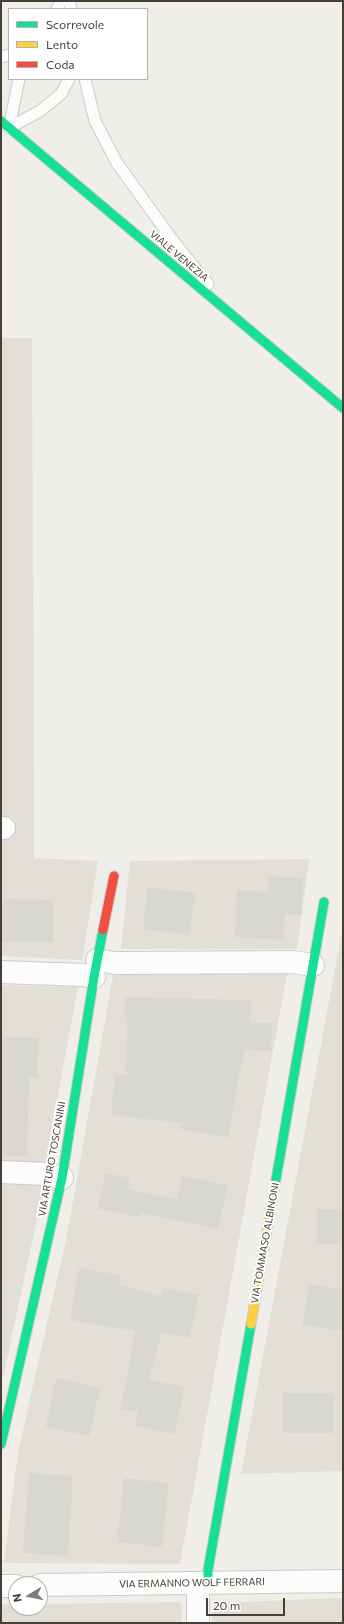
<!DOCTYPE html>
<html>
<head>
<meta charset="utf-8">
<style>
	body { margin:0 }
	#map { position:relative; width:344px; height:1624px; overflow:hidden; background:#f0eee9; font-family:Commissioner,sans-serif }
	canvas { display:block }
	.frame { position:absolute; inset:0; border:2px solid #453f36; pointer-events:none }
	.legend { position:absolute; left:8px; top:8px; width:140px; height:72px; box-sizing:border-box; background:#fff; border:1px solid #b5b2af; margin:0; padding:5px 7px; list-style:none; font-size:12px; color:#453f36 }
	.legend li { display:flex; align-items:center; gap:8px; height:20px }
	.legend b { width:20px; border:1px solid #b5b2af }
	.north { position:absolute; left:8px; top:1576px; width:40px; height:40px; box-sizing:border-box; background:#fff; border:1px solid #b5b2af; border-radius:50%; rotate:260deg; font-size:11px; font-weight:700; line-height:16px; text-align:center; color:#453f36 }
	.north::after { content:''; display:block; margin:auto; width:14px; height:18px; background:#817c75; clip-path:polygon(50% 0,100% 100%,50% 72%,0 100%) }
	.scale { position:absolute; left:206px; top:1598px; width:79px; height:18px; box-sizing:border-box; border:2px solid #453f36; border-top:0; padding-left:5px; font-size:12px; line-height:14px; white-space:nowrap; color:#453f36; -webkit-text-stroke:3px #fff; paint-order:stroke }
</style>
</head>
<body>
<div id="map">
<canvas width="344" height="1624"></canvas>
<div class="frame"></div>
<ul class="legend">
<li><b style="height:5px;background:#16e098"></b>Scorrevole</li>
<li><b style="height:5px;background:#ffcf43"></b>Lento</li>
<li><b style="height:5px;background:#f24e42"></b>Coda</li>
</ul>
<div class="north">N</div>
<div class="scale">20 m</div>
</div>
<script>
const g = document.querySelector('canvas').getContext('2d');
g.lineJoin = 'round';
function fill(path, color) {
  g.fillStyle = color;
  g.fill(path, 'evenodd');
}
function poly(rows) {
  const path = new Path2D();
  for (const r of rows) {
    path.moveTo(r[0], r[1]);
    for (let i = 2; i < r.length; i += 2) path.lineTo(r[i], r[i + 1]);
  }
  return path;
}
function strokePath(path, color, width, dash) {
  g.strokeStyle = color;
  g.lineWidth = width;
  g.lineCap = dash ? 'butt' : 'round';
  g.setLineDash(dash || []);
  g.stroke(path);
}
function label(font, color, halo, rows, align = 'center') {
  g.font = font + ' Commissioner,sans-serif';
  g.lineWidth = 4;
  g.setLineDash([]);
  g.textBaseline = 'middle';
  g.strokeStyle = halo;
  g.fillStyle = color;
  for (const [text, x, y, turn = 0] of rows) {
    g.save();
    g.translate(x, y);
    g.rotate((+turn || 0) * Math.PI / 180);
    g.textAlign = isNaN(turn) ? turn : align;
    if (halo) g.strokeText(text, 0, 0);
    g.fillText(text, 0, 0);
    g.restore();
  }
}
const residential = poly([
	[1,338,32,338,34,858,98,861,82,960,1,956],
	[309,859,297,949,121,949,130,861],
	[343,926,343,1471,241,1474],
	[114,970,287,974,180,1564,4,1563,18,1452,67,1235],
	[1,985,78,987,60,1084,49,1164,1,1386],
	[343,1598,343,1623,212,1623,212,1603],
	[181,1602,182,1623,1,1623,1,1604,16,1604,16,1608,40,1608,40,1604]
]);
const building = poly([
	[269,876,303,878,302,915,285,914,283,940,235,937,237,890,268,892],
	[148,887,195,893,189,935,143,929],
	[4,899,53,900,53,942,2,942,1,902,4,902],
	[125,997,251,1000,250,1023,272,1023,271,1051,244,1050,228,1138,179,1129,181,1123,111,1115,115,1074,126,1075,127,1017,124,1017],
	[1,1037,39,1038,37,1078,29,1078,27,1156,1,1156],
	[105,1173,130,1178,128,1190,177,1199,183,1176,228,1185,218,1229,141,1213,140,1217,98,1209],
	[317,1209,343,1209,343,1244,317,1244],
	[79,1268,121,1275,120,1285,161,1296,163,1288,199,1295,190,1338,162,1333,149,1380,184,1387,175,1434,135,1426,138,1412,121,1409,135,1331,70,1320],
	[309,1284,343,1289,343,1331,302,1325],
	[56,1378,100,1388,89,1436,46,1427],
	[283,1393,334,1393,334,1433,283,1433],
	[29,1473,73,1476,68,1556,23,1553],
	[124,1478,169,1483,162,1547,117,1542]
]);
const lane = poly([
	[69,1,71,9],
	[57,9,61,1],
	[1,57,9,55],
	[85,79,95,121,117,163,174,242,208,284],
	[9,128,40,111,61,94,69,79],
	[9,128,19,79]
]);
const street = poly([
	[1,828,4,828],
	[97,960,115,963,293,962,313,965],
	[1,972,84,975,94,977],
	[1,1172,47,1174,62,1178],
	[198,1583,198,1623],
	[40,1585,343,1581],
	[1,1586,16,1586]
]);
const fast = poly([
	[1,121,343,408],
	[275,1185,324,902],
	[1,1444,62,1178,94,977,103,930],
	[208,1583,208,1570,251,1324]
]);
const slow = poly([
	[251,1324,275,1185]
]);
const jam = poly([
	[103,930,114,876]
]);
const streetNames = [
	["VIALE VENEZIA",179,256,40],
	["VIA ARTURO TOSCANINI",52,1159,-80],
	["VIA TOMMASO ALBINONI",265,1243,-80],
	["VIA ERMANNO WOLF FERRARI",192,1583,-1]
];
fill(residential, '#e3dfd7');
fill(building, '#d9d7d2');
strokePath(lane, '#cecbc7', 13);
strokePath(street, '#cecbc7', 24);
strokePath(fast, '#cecbc1', 11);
strokePath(slow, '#cecbc1', 11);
strokePath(jam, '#cecbc1', 11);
strokePath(lane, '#fdfcfc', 11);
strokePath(street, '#fdfcfc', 22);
strokePath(fast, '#16e098', 9);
strokePath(slow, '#ffcf43', 9);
strokePath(jam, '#f24e42', 9);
label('10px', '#453f36', '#fff', streetNames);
</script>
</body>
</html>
